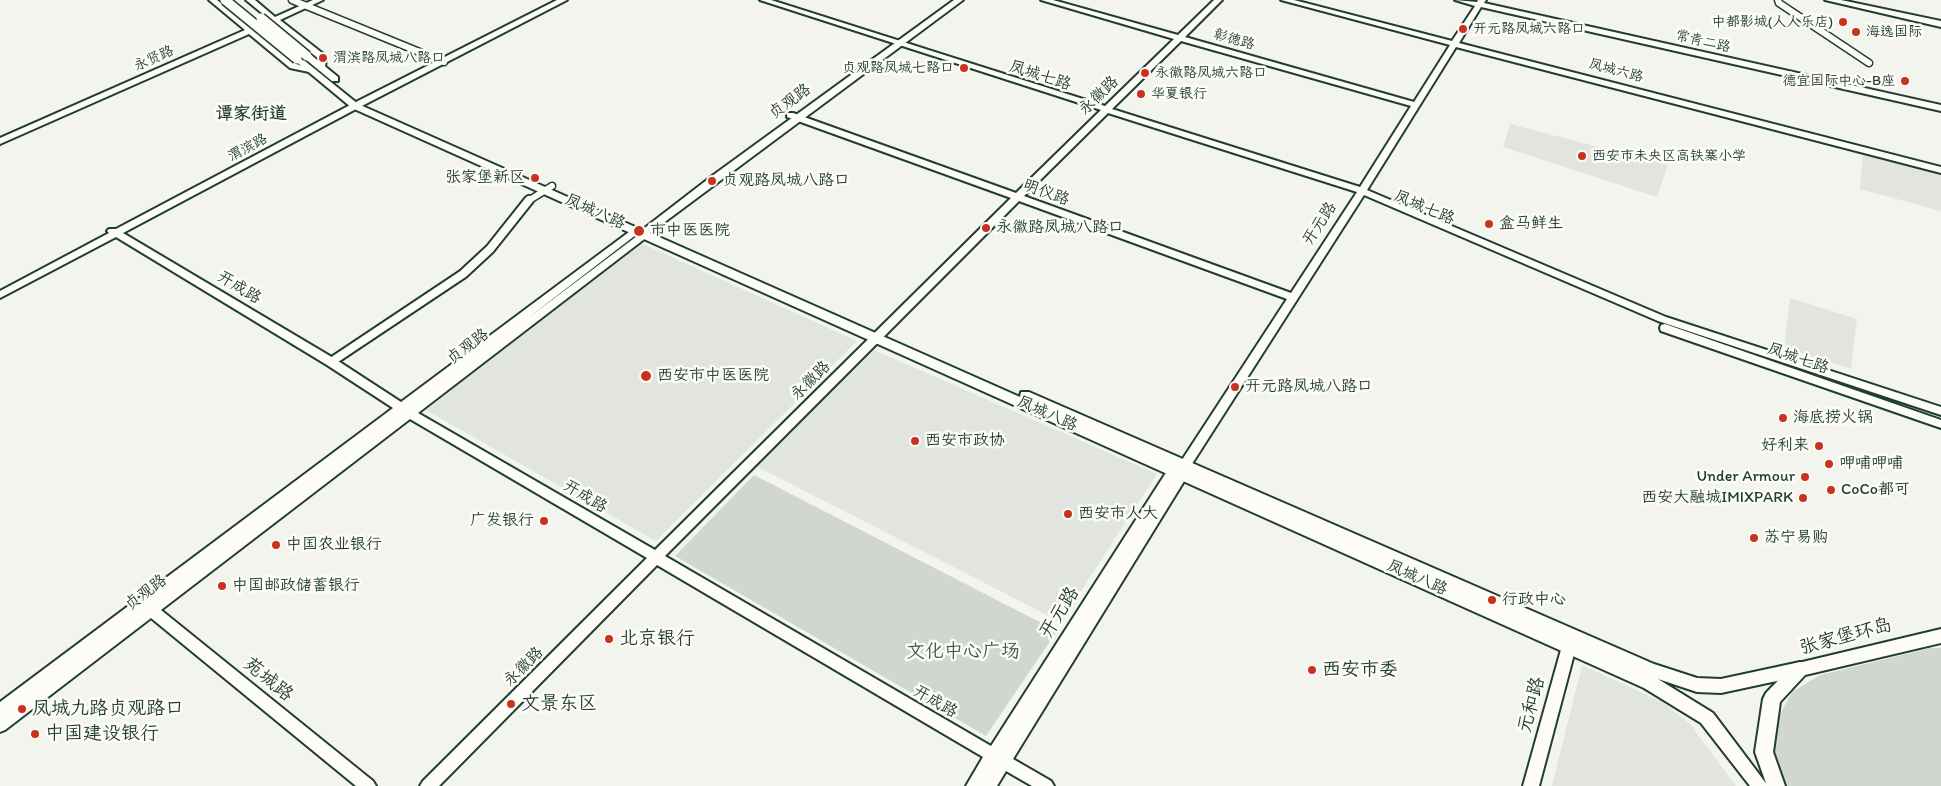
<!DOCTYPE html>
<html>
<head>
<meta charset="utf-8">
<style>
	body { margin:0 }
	canvas { display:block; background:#f4f4ef }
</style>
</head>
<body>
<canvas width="1941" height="786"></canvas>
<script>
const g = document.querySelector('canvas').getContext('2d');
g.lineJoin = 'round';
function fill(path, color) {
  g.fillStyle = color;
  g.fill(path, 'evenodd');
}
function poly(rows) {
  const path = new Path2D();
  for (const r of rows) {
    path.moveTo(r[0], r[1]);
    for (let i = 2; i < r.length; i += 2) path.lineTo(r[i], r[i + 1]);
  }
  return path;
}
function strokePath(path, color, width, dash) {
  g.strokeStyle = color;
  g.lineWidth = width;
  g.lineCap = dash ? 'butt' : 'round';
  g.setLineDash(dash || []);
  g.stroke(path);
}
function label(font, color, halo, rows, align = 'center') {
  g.font = font + ' Itim,"LXGW WenKai TC",sans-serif';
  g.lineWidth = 5;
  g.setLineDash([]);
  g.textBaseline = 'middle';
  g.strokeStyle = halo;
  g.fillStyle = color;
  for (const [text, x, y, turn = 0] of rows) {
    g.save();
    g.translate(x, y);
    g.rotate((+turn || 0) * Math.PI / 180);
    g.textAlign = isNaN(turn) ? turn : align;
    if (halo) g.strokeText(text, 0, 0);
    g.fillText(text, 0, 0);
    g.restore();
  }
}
const built = poly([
	[1510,124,1668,165,1657,197,1503,147],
	[1863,154,1941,174,1941,211,1860,189],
	[641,243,857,341,656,541,426,410],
	[1790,298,1857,319,1851,369,1784,347],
	[874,350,1157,474,1061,622,756,466],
	[1582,665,1664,703,1690,724,1736,786,1552,786]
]);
const green = poly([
	[754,475,1057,631,986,736,675,556],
	[1931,648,1941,648,1941,786,1784,786,1776,760,1774,742,1777,720,1792,692,1820,675]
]);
const minorFar1 = poly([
	[292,0,444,62],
	[1778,0,1779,3,1869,63],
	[528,201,552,186]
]);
const minor = poly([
	[331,362,463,274,490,249,529,200]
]);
const tertiary = poly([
	[209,0,217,0,251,27,269,19,246,0,255,0,275,17,313,0,323,0,280,20,326,56,325,68,318,70,319,59,274,23,255,31,296,64,314,69,314,73,290,68,249,34,0,144,0,138,245,30,209,0],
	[557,0,567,0,358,108,123,233,335,359,401,402,633,229,639,229,641,231,528,318,641,233,647,233,649,235,647,237,418,413,655,550,1011,198,787,117,787,113,793,113,1016,193,1101,110,760,0,771,0,1105,106,1174,39,1041,0,1053,0,1178,35,1214,0,1222,0,1185,37,1414,102,1450,45,1281,0,1294,0,1452,41,1475,6,1455,0,1477,2,1478,0,1486,0,1484,3,1941,105,1941,111,1481,7,1459,43,1941,167,1941,173,1456,47,1367,190,1666,317,1941,407,1941,415,1658,321,1364,195,1190,467,1186,478,1013,759,1051,781,1054,786,1032,786,1006,771,997,786,966,786,983,757,657,565,439,786,420,786,423,781,647,558,410,419,161,610,373,781,376,786,356,786,151,618,5,730,0,732,0,702,393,408,327,365,116,237,0,298,0,291,109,233,107,231,109,229,116,229,352,104,557,0],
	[1181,41,1411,106,1360,187,1112,109,1181,41],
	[1108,113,1357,192,1291,293,1024,196,1108,113],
	[1019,201,1287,299,1180,463,1169,468,991,746,665,556,1019,201],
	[1665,324,1941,420,1941,428,1661,331,1660,328,1661,325,1665,324],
	[1571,633,1576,635,1578,639,1539,786,1523,786,1564,639,1566,635,1571,633]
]);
const secondary = poly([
	[954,0,963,0,650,233,1020,397,1021,392,1029,392,1654,664,1697,678,1721,679,1800,662,1806,664,1808,669,1806,674,1800,676,1721,693,1697,692,1658,679,1713,713,1768,786,1750,786,1701,723,1644,688,352,108,293,59,300,57,358,104,642,230,712,176,954,0],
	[304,54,310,54,338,77,338,81,332,81,304,58,304,54]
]);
const primary = poly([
	[1825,0,1841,0,1941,21,1941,27,1825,0],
	[1941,629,1941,643,1805,675,1780,702,1773,752,1785,786,1767,786,1755,752,1763,699,1766,693,1794,664,1941,629]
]);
const secondaryBridge = poly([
	[225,0,297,59],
	[261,18,307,56]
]);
const markers = [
	[1843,22,5,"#c8321e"],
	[1463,29,5,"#c8321e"],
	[1856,32,5,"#c8321e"],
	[323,58,5,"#c8321e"],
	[964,68,5,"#c8321e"],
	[1145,73,5,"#c8321e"],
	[1905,81,5,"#c8321e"],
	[1141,94,5,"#c8321e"],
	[1582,156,5,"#c8321e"],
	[535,178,5,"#c8321e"],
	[712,181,5,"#c8321e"],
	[1489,224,5,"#c8321e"],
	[986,228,5,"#c8321e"],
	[639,231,6,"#c8321e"],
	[646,376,6,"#c8321e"],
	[1235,387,5,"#c8321e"],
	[1783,418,5,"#c8321e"],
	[915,441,5,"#c8321e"],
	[1819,446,5,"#c8321e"],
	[1829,464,5,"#c8321e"],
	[1805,477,5,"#c8321e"],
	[1831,490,5,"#c8321e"],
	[1803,498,5,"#c8321e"],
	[1068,514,5,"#c8321e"],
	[544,521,5,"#c8321e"],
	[1754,538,5,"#c8321e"],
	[276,545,5,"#c8321e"],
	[222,586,5,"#c8321e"],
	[1492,600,5,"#c8321e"],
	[609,639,5,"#c8321e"],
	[1312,670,5,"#c8321e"],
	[511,704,5,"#c8321e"],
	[22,709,5,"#c8321e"],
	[35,734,5,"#c8321e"]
];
const farPoinames = [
	["中都影城(人人乐店)",1833,22,"right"],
	["开元路凤城六路口",1473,29],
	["海逸国际",1866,32],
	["渭滨路凤城八路口",333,58],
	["贞观路凤城七路口",954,68,"right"],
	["永徽路凤城六路口",1155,73],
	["德宜国际中心-B座",1895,81,"right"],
	["华夏银行",1151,94],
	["西安市未央区高铁寨小学",1592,156]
];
const farStreetnames = [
	["彰德路",1234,40,16],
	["常青二路",1703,42,13],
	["永贤路",154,59,-24],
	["凤城六路",1616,71,15],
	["渭滨路",248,148,-28]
];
const streetNames = [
	["凤城七路",1040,76,18],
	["永徽路",1099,96,-44],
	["贞观路",790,102,-36],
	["明仪路",1046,193,20],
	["凤城七路",1424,208,23],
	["凤城八路",595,212,24],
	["开元路",1320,224,-57],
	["开成路",239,288,31],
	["贞观路",468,347,-37],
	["凤城七路",1798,359,19],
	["永徽路",811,381,-45],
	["凤城八路",1047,414,24],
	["开成路",585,497,31],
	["凤城八路",1417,578,24],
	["贞观路",146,593,-37],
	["永徽路",524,667,-45],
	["开成路",935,702,30]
];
const poiNames = [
	["张家堡新区",525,178,"right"],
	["贞观路凤城八路口",722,181],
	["盒马鲜生",1499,224],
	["永徽路凤城八路口",996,228],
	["市中医医院",650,231],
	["西安市中医医院",657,376],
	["开元路凤城八路口",1245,387],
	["海底捞火锅",1793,418],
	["西安市政协",925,441],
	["好利来",1809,446,"right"],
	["呷哺呷哺",1839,464],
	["Under Armour",1795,477,"right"],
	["CoCo都可",1841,490],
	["西安大融城IMIXPARK",1793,498,"right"],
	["西安市人大",1078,514],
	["广发银行",534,521,"right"],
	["苏宁易购",1764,538],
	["中国农业银行",286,545],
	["中国邮政储蓄银行",232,586],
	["行政中心",1502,600]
];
const farDistrictnames = [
	["谭家街道",251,114]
];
const nearStreetnames = [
	["开元路",1060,613,-58],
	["张家堡环岛",1846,637,-15],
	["苑城路",268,680,39],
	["元和路",1532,705,-75]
];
const nearPoinames = [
	["北京银行",619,639],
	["西安市委",1322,670],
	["文景东区",521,704],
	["凤城九路贞观路口",32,709],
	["中国建设银行",45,734]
];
const nearParknames = [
	["文化中心广场",963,652]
];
fill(built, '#e2e5df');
fill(green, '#d1d6d1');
strokePath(minorFar1, '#1f3d34', 9);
strokePath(minor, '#1f3d34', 12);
strokePath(tertiary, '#1f3d34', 4);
strokePath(secondary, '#1f3d34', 4);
strokePath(primary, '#1f3d34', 4);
strokePath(minorFar1, '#fdfcf7', 6);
strokePath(minor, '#fdfcf7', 8);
fill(tertiary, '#fdfcf7');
fill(secondary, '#fdfcf7');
fill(primary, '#fdfcf7');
strokePath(secondaryBridge, '#1f3d34', 12, []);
strokePath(secondaryBridge, '#fdfcf7', 9);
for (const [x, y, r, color] of markers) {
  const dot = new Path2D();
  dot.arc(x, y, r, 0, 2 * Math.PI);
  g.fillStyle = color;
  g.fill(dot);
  strokePath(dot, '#fdfcf7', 2);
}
label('14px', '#1f3d34', '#fdfcf7', farPoinames, 'left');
label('14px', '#1f3d34', '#fdfcf7', farStreetnames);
label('16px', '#1f3d34', '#fdfcf7', streetNames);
label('16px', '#1f3d34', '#fdfcf7', poiNames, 'left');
label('bold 18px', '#1f3d34', '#fdfcf7', farDistrictnames);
label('19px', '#1f3d34', '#fdfcf7', nearStreetnames);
label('19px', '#1f3d34', '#fdfcf7', nearPoinames, 'left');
label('19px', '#435c53', '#fdfcf7', nearParknames);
</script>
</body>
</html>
